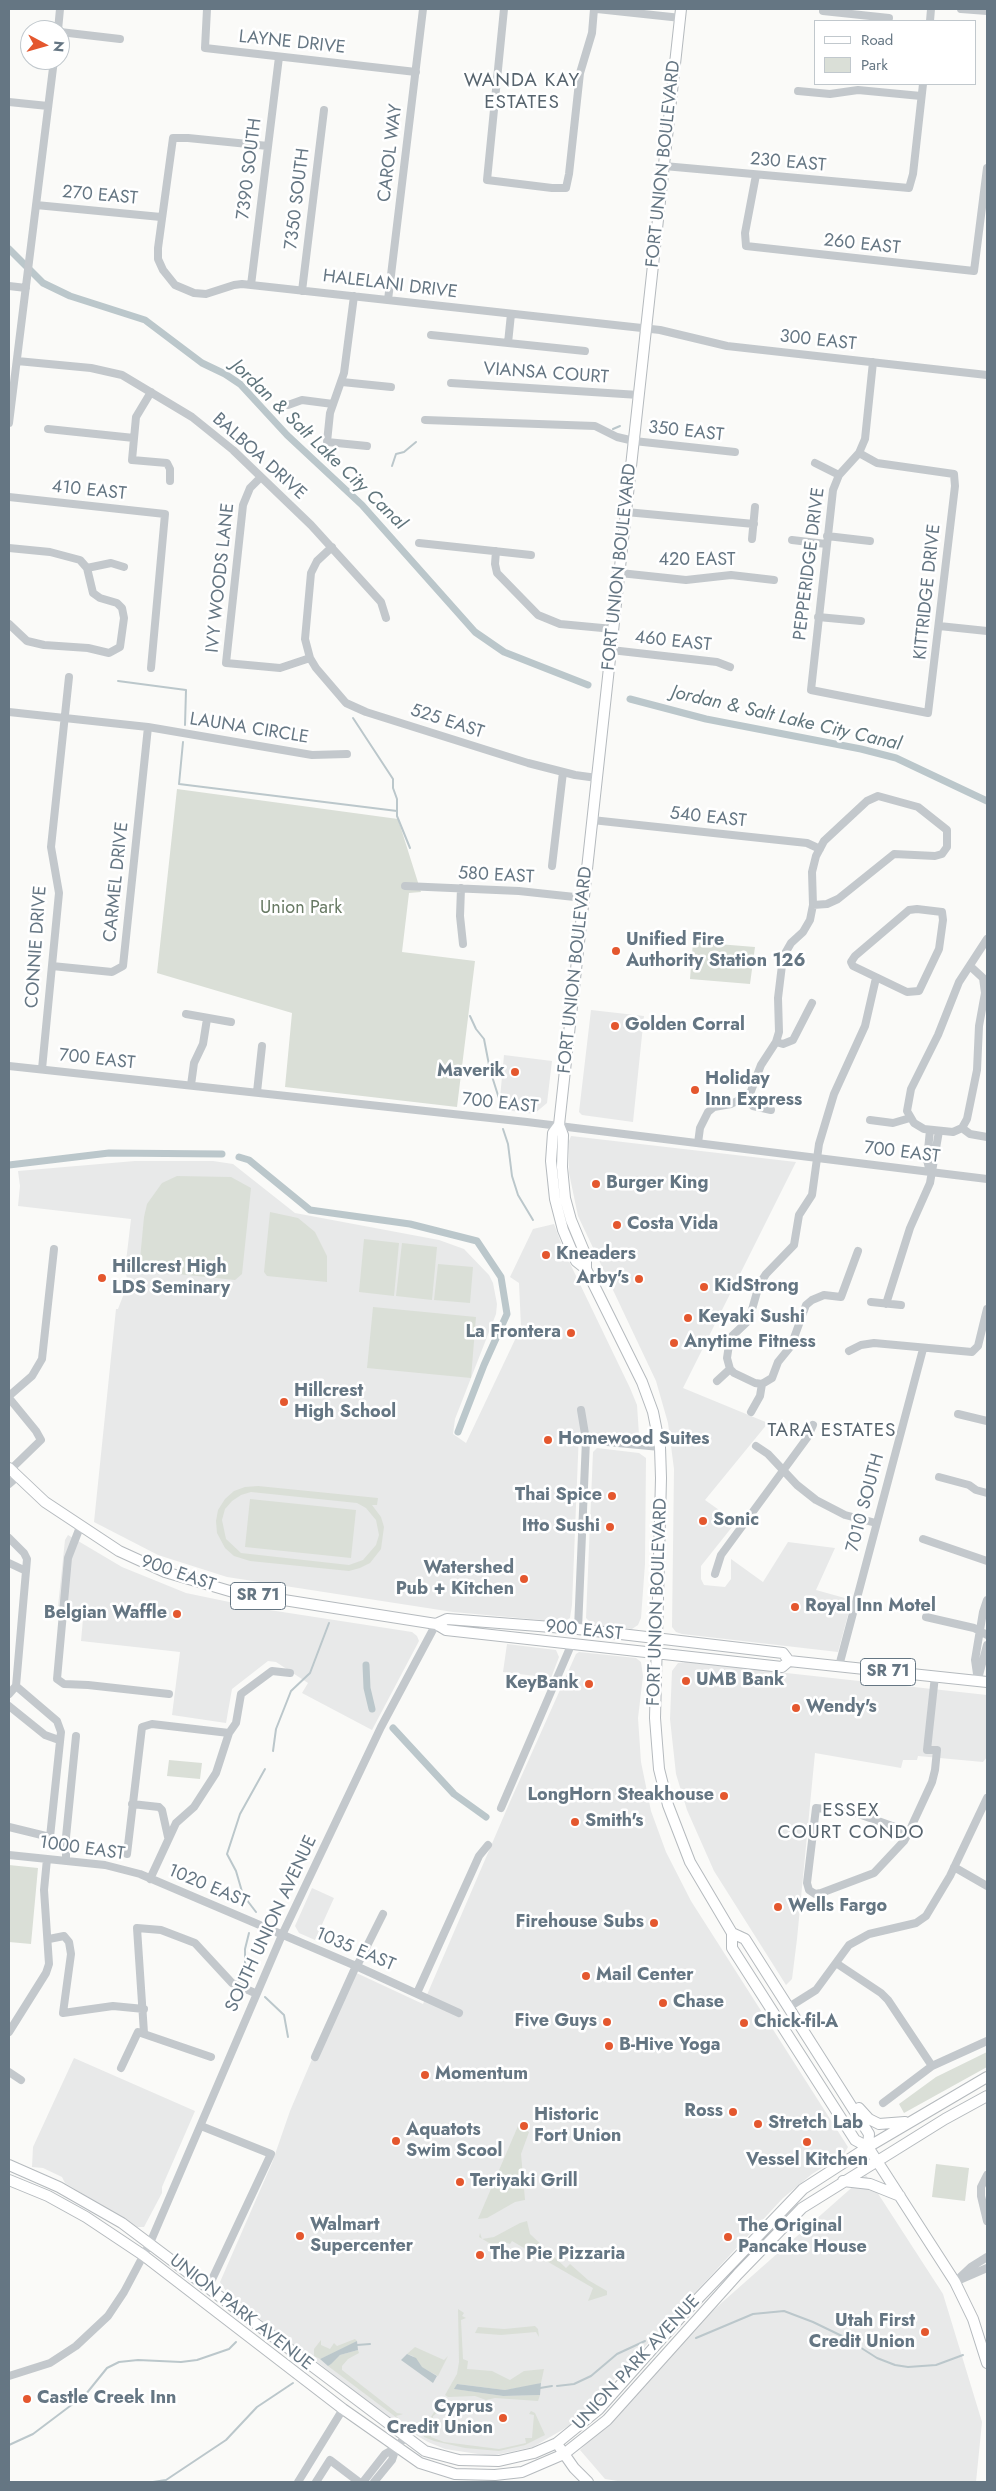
<!DOCTYPE html>
<html>
<head>
<meta charset="utf-8">
<style>
	body { margin:0 }
	#map { position:relative; width:996px; height:2491px; overflow:hidden; background:#fafaf8; font-family:Jost,sans-serif }
	canvas { display:block }
	.frame { position:absolute; inset:0; border:10px solid #657683; pointer-events:none }
	.legend { position:absolute; left:814px; top:20px; width:162px; height:65px; box-sizing:border-box; background:#fff; border:1px solid #c1c8cd; margin:0; padding:6px 9px; list-style:none; font-size:15px; color:#657683 }
	.legend li { display:flex; align-items:center; gap:10px; height:25px }
	.legend b { width:25px; border:1px solid #c1c8cd }
	.north { position:absolute; left:20px; top:20px; width:50px; height:50px; box-sizing:border-box; background:#fff; border:1px solid #c1c8cd; border-radius:50%; rotate:96deg; font-size:14px; font-weight:700; line-height:20px; text-align:center; color:#657683 }
	.north::after { content:''; display:block; margin:auto; width:18px; height:22px; background:#e4572e; clip-path:polygon(50% 0,100% 100%,50% 72%,0 100%) }
</style>
</head>
<body>
<div id="map">
<canvas width="996" height="2491"></canvas>
<div class="frame"></div>
<ul class="legend">
<li><b style="height:6px;background:#fff"></b>Road</li>
<li><b style="height:14px;background:#dadfd7"></b>Park</li>
</ul>
<div class="north">N</div>
</div>
<script>
const g = document.querySelector('canvas').getContext('2d');
g.lineJoin = 'round';
function fill(path, color) {
  g.fillStyle = color;
  g.fill(path, 'evenodd');
}
function poly(rows) {
  const path = new Path2D();
  for (const r of rows) {
    path.moveTo(r[0], r[1]);
    for (let i = 2; i < r.length; i += 2) path.lineTo(r[i], r[i + 1]);
  }
  return path;
}
function strokePath(path, color, width, dash) {
  g.strokeStyle = color;
  g.lineWidth = width;
  g.lineCap = dash ? 'butt' : 'round';
  g.setLineDash(dash || []);
  g.stroke(path);
}
function label(font, color, halo, rows, align = 'center') {
  g.font = font + ' Jost,sans-serif';
  g.lineWidth = 5;
  g.setLineDash([]);
  g.textBaseline = 'middle';
  g.strokeStyle = halo;
  g.fillStyle = color;
  for (const [text, x, y, turn = 0] of rows) {
    g.save();
    g.translate(x, y);
    g.rotate((+turn || 0) * Math.PI / 180);
    g.textAlign = isNaN(turn) ? turn : align;
    if (halo) g.strokeText(text, 0, 0);
    g.fillText(text, 0, 0);
    g.restore();
  }
}
const built = poly([
	[591,1010,644,1016,633,1122,582,1115,579,1112],
	[504,1055,552,1061,547,1103,534,1114,499,1109],
	[571,1136,796,1162,683,1388,768,1423,705,1500,736,1522,701,1566,701,1579,704,1585,725,1587,731,1579,731,1559,763,1582,788,1542,835,1548,816,1590,852,1600,838,1652,682,1634,676,1632,672,1627,674,1469,668,1423,656,1381,578,1216,569,1173,569,1141],
	[135,1161,213,1161,233,1164,295,1213,439,1240,464,1249,489,1275,493,1283,497,1304,496,1314,455,1419,453,1434,466,1443,521,1327,519,1283,510,1277,533,1229,554,1224,564,1251,630,1388,637,1405,639,1435,636,1438,579,1432,572,1605,570,1618,563,1622,453,1612,227,1577,158,1555,94,1522,116,1309,118,1309,128,1283,125,1270,131,1219,18,1206,20,1186,18,1171],
	[597,1448,639,1453,646,1458,645,1564,641,1618,638,1625,632,1629,593,1625,586,1618,593,1452],
	[68,1535,122,1567,186,1593,263,1609,412,1632,417,1636,419,1641,372,1730,302,1693,308,1683,276,1662,268,1661,232,1689,226,1723,172,1715,180,1652,81,1641,84,1608,58,1606,65,1540],
	[507,1644,556,1650,559,1657,551,1678,503,1672],
	[579,1652,636,1658,641,1662,643,1676,638,1718,641,1762,651,1811,666,1852,691,1901,848,2147,844,2154,812,2174,783,2198,574,2423,533,2447,491,2456,445,2449,428,2442,395,2423,316,2361,293,2346,226,2291,220,2282,272,2163,290,2111,350,1970,423,2004,509,1804,576,1654],
	[686,1662,987,1695,987,1757,983,1762,918,1756,917,1760,903,1760,901,1768,815,1753,797,1939,792,1979,786,1985,714,1871,687,1810,676,1774,670,1719,672,1671,678,1663],
	[312,1888,334,1898,315,1940,299,1933,295,1926],
	[74,2058,195,2111,162,2187,162,2193,144,2227,137,2227,65,2183,62,2177,43,2168,32,2167,33,2147],
	[866,2175,943,2294,982,2422,976,2482,624,2482,605,2479,580,2450,709,2314]
]);
const green = poly([
	[177,789,398,819,421,892,409,893,402,952,475,961,457,1107,285,1087,292,1013,157,973],
	[693,942,755,947,750,984,690,979],
	[177,1176,231,1177,251,1188,242,1274,235,1280,139,1270,144,1217,147,1204,162,1183],
	[270,1212,298,1218,315,1232,327,1256,327,1282,267,1276,264,1272],
	[364,1239,399,1243,394,1296,359,1292],
	[402,1243,437,1247,432,1300,396,1296],
	[438,1264,473,1267,470,1303,434,1300],
	[373,1307,476,1317,471,1378,367,1368],
	[258,1486,378,1498,377,1505,372,1505,381,1517,384,1527,381,1549,370,1563,360,1568,349,1571,250,1561,234,1556,225,1548,217,1533,216,1521,218,1510,225,1499,234,1491,245,1487],
	[251,1492,357,1503,366,1508,376,1520,379,1535,376,1545,363,1560,349,1565,241,1553,226,1539,222,1520,225,1509,232,1501,241,1495],
	[250,1499,356,1510,351,1558,245,1547],
	[169,1760,202,1763,200,1779,167,1776],
	[9,1865,38,1868,31,1944,9,1942],
	[987,2052,987,2067,904,2113,899,2104,936,2077],
	[518,2126,529,2132,521,2154,525,2200,515,2202,487,2218,478,2219],
	[936,2164,969,2168,965,2201,932,2197],
	[527,2221,530,2234,566,2268,570,2264,588,2280,607,2291,607,2295,588,2301,593,2288,512,2241,510,2244,504,2242,498,2253,494,2251,496,2247,479,2237,480,2233,482,2239,494,2237,520,2223],
	[458,2309,464,2313,462,2316,466,2318,461,2320,463,2359,468,2361,467,2369,492,2371,510,2380,524,2371,544,2369,541,2383,530,2386,505,2390,457,2384,455,2389,503,2396,540,2395,538,2401,495,2398,486,2400,475,2396,448,2397,445,2395,457,2374,459,2362],
	[535,2326,538,2329,539,2337,536,2332,501,2335,475,2333,478,2327,504,2329],
	[355,2339,357,2341,352,2344,320,2359,314,2356,314,2349,321,2340,321,2345,330,2349,334,2343,337,2346],
	[415,2347,444,2360,448,2356,438,2376,421,2367,413,2356,407,2354],
	[358,2350,359,2353,348,2359,342,2366,342,2370,397,2413,403,2414,396,2416,401,2421,328,2366,340,2355],
	[439,2404,439,2411,433,2416,431,2437,444,2442,499,2449,526,2443,525,2438,532,2438,534,2415,529,2414,531,2411,535,2413,545,2435,525,2445,499,2451,465,2448,434,2441,424,2437,423,2430]
]);
const water = poly([
	[357,2341,358,2350,340,2355,331,2364,328,2366,320,2359],
	[407,2354,416,2358,422,2367,437,2376,433,2383,401,2360],
	[541,2383,540,2395,503,2396,454,2389,457,2384,505,2390]
]);
const stream = poly([
	[613,429,620,426],
	[392,466,396,454,404,452,416,442],
	[118,681,186,690,185,725],
	[353,718,393,779,393,788,397,799,397,816,410,848],
	[183,742,179,784,397,811],
	[470,1016,476,1029,484,1039,490,1070,502,1108],
	[503,1129,508,1144,512,1176,518,1195,533,1220],
	[273,1751,276,1729,291,1691,310,1673,329,1623],
	[256,1912,243,1895,236,1871,227,1854,240,1814,265,1769],
	[249,1933,245,1949,245,1963,250,1977],
	[265,1997,284,2015,288,2037],
	[696,2338,753,2314,784,2311,813,2322,844,2337,877,2358,895,2365,908,2367,936,2365,963,2355],
	[357,2345,370,2344],
	[557,2386,574,2384,591,2376,617,2354,645,2341],
	[540,2388,552,2386],
	[9,2445,33,2434,86,2394,107,2368,119,2362,138,2360,181,2362,197,2360,229,2349,236,2342],
	[153,2482,166,2480,226,2440,257,2407,293,2383]
]);
const canal = poly([
	[9,249,43,283,70,296,145,320,202,363,225,374,240,384,287,435,362,505,475,632,504,652,588,685],
	[630,699,706,719,861,749,896,758,987,801],
	[239,1157,249,1160,310,1210,410,1224,477,1241,501,1277,507,1314,484,1365,458,1432],
	[9,1165,109,1153,222,1154],
	[366,1665,367,1688,372,1709],
	[393,1728,454,1794,486,1817]
]);
const minor = poly([
	[207,9,205,48,416,72],
	[504,9,487,180,552,188,566,188,569,174,580,73,592,33,594,9],
	[597,9,681,18],
	[842,9,842,13,889,18],
	[961,9,987,11],
	[823,11,842,13],
	[930,21,931,9],
	[58,30,60,9],
	[60,32,120,39],
	[798,91,830,94,858,90,921,96],
	[9,102,48,106],
	[268,146,188,138,173,138,158,248,158,259,163,270,175,285,194,293,206,294,234,285,242,284,660,330,727,346,987,375],
	[664,166,909,188,913,174,923,84],
	[756,175,745,233,746,246,974,271,987,168],
	[36,205,161,217],
	[251,285,279,57],
	[9,286,26,288],
	[302,291,324,110],
	[354,296,344,373,330,413,327,442,367,446],
	[388,300,423,9],
	[431,335,585,351],
	[508,343,511,314],
	[17,361,91,368,122,375,192,417,233,450,311,525,381,602,386,618],
	[342,382,391,387],
	[451,383,639,395],
	[151,392,136,417,132,460,167,463,170,469,170,481],
	[288,405,302,400,333,404],
	[425,420,595,426,617,437,634,441,735,452],
	[9,423,54,60],
	[48,429,134,438],
	[859,453,877,463,954,474,955,486,928,713,811,690,833,490,839,475,859,453,865,439,873,362],
	[815,463,839,475],
	[261,477,250,488,243,505,226,663,280,668,310,658],
	[9,497,165,514,151,668],
	[626,512,754,524],
	[827,536,870,541],
	[752,539,755,507],
	[792,540,826,544],
	[419,543,531,555],
	[332,547,317,561,311,573,305,639,310,658,316,668,346,703,366,712,528,763,575,775,597,778],
	[9,548,50,552,80,560,87,568,93,593,100,598,117,603,122,608,124,618,120,647,109,653,88,648,44,645,27,641,9,624],
	[496,551,495,564,497,573,538,615,560,624,613,629],
	[87,568,111,563,124,567],
	[620,573,686,580,731,575,774,580],
	[818,617,861,621],
	[939,626,987,631],
	[611,650,717,662,730,667],
	[9,712,148,727,312,755,347,754],
	[592,820,807,843,820,849],
	[552,866,563,772],
	[405,886,519,891,584,898],
	[461,888,460,916,463,944],
	[917,909,942,912,943,920,939,949,919,991,907,992,853,966,851,962,855,956,909,910,917,909],
	[52,966,112,972,123,966,148,727],
	[970,966,983,978,985,993,979,1026,977,1070,967,1119,962,1128,953,1132,924,1129,914,1123,907,1111,911,1089,938,1035,959,982,987,939],
	[186,1014,231,1022],
	[776,1042,783,1044,793,1040,812,1003],
	[9,1066,527,1122,987,1179],
	[42,1069,59,893,51,847,69,677],
	[191,1085,194,1063,203,1044,207,1019],
	[257,1092,262,1046],
	[745,1097,753,1106,771,1110],
	[870,1120,893,1123,910,1118],
	[962,1128,970,1134,987,1137],
	[930,1130,927,1160,930,1172],
	[698,1143,700,1128,708,1112,714,1107,731,1104,745,1097,751,1091,761,1065,776,1042,779,1032,778,998,783,957,791,943,803,932,810,920,813,905,812,872,816,856,824,841,867,801,878,796,918,807,947,830,947,847,942,854,935,856,894,854,838,899,827,904,813,905],
	[858,1251,841,1297,824,1295,812,1300,806,1305,791,1346,778,1362,772,1378,762,1384,755,1383,734,1373,730,1369,727,1358,730,1338,749,1320,759,1285,766,1274,794,1245,799,1215,812,1195,819,1144,834,1094,865,1026,876,978],
	[871,1302,901,1305],
	[886,1304,910,1228,930,1183,939,1131],
	[849,1351,861,1345,874,1343,972,1352,978,1346,987,1309],
	[717,1381,730,1369],
	[9,1396,32,1376,42,1359,54,1249],
	[9,1398,36,1431,41,1440,9,1471],
	[751,1412,760,1396,762,1384],
	[958,1414,987,1421],
	[586,1440,660,1447],
	[756,1446,768,1454,797,1485,816,1500,845,1515,876,1523],
	[939,1477,969,1485,976,1490,987,1493],
	[9,1484,17,1477],
	[80,1527,68,1558,57,1679,64,1684,88,1685,169,1694],
	[9,1538,24,1553,27,1559,26,1571],
	[923,1539,987,1561],
	[9,1563,26,1571,16,1686,57,1721,61,1732,50,1837,9,1827],
	[715,1574,721,1555,807,1438,813,1425],
	[926,1617,974,1628,987,1635],
	[578,1629,586,1440,581,1410],
	[839,1666,923,1349],
	[978,1679,987,1645],
	[978,1681,975,1660,983,1612,987,1600],
	[9,1694,16,1686],
	[9,1706,45,1735,59,1740],
	[132,1804,159,1807,162,1810,168,1837],
	[501,1808,572,1643],
	[909,1832,853,1812,816,1808,807,1883,809,1890,815,1894,821,1893,874,1873,904,1841,909,1832,913,1823,932,1782,935,1770,937,1750,927,1750,935,1676],
	[127,1854,142,1727,152,1724,229,1733],
	[9,1855,105,1865,140,1874,356,1966,459,2013],
	[66,1861,66,1837,76,1736],
	[954,1867,987,1886],
	[150,1879,176,1823,194,1807,216,1773,229,1733,236,1723,241,1694,272,1671,290,1673],
	[49,1939,64,1936,69,1942,71,1954,63,2013,113,2006,144,2009],
	[836,1963,881,1993,888,2000,932,2066],
	[417,1993,479,1856,488,1845],
	[789,2007,816,1990,849,1945,869,1934,916,1923,926,1916,950,1876,987,1798],
	[9,2032,46,1973,49,1964,44,1890,47,1859],
	[144,2033,137,1928,161,1930,195,1943,232,1983,255,1993],
	[315,2057,356,1966,359,1962,383,1914],
	[121,2068,138,2032,211,2057],
	[9,2072,21,2080],
	[883,2103,932,2066,987,2041],
	[201,2126,271,2154,208,2288],
	[987,2175,981,2187,981,2196,987,2221],
	[957,2281,987,2268],
	[955,2282,971,2267,987,2257],
	[9,2376,50,2363,76,2346,108,2316,124,2292,150,2243,282,1935,381,1727,436,1624],
	[298,2482,343,2409],
	[316,2482,330,2460,359,2482],
	[363,2482,385,2454,396,2448],
	[374,2482,392,2460,396,2448,405,2437]
]);
const major = poly([
	[559,1125,553,1133,551,1161,555,1199,563,1230,576,1261,586,1269,642,1382,653,1412,660,1447,661,1478,655,1718,659,1769,668,1805,690,1862,732,1933,732,1948,855,2140,868,2147],
	[586,1269,586,1256,571,1220,565,1198,562,1167,563,1135,559,1125,681,9],
	[9,1468,45,1502,119,1551,165,1572,233,1592,436,1624,446,1630,782,1667,789,1661,987,1682],
	[436,1624,447,1619,578,1629,783,1653,789,1661],
	[732,1933,745,1939,869,2134,868,2147,955,2282,973,2319,987,2363],
	[859,2108,869,2119,879,2124,905,2122],
	[9,2165,59,2187,122,2223,425,2451,459,2460,499,2461,534,2453,557,2443,599,2409,688,2309,803,2189,868,2147,987,2077],
	[9,2180,48,2196,86,2217,143,2255,343,2409,420,2463,455,2474,495,2475,522,2472,564,2454,607,2420,738,2274,802,2208,945,2119,987,2096],
	[843,2181,870,2184,900,2196],
	[560,2448,574,2468,588,2482]
]);
const markers = [
	[616,951,5,"#e4572e"],
	[615,1026,5,"#e4572e"],
	[515,1072,5,"#e4572e"],
	[695,1090,5,"#e4572e"],
	[596,1184,5,"#e4572e"],
	[617,1225,5,"#e4572e"],
	[546,1255,5,"#e4572e"],
	[102,1278,5,"#e4572e"],
	[639,1279,5,"#e4572e"],
	[704,1287,5,"#e4572e"],
	[688,1318,5,"#e4572e"],
	[571,1333,5,"#e4572e"],
	[674,1343,5,"#e4572e"],
	[284,1402,5,"#e4572e"],
	[548,1440,5,"#e4572e"],
	[612,1496,5,"#e4572e"],
	[703,1521,5,"#e4572e"],
	[610,1527,5,"#e4572e"],
	[524,1579,5,"#e4572e"],
	[795,1607,5,"#e4572e"],
	[177,1614,5,"#e4572e"],
	[686,1681,5,"#e4572e"],
	[589,1684,5,"#e4572e"],
	[796,1708,5,"#e4572e"],
	[724,1796,5,"#e4572e"],
	[575,1822,5,"#e4572e"],
	[778,1907,5,"#e4572e"],
	[654,1923,5,"#e4572e"],
	[586,1976,5,"#e4572e"],
	[663,2003,5,"#e4572e"],
	[607,2022,5,"#e4572e"],
	[744,2023,5,"#e4572e"],
	[609,2046,5,"#e4572e"],
	[425,2075,5,"#e4572e"],
	[733,2112,5,"#e4572e"],
	[758,2124,5,"#e4572e"],
	[524,2126,5,"#e4572e"],
	[396,2141,5,"#e4572e"],
	[807,2142,5,"#e4572e"],
	[460,2182,5,"#e4572e"],
	[300,2236,5,"#e4572e"],
	[728,2237,5,"#e4572e"],
	[480,2255,5,"#e4572e"],
	[925,2332,5,"#e4572e"],
	[27,2399,5,"#e4572e"],
	[503,2418,5,"#e4572e"]
];
const shields = [
	[258,1596,55],
	[888,1672,55]
];
const shieldNames = [
	["SR 71",258,1596],
	["SR 71",888,1672]
];
const streetNames = [
	["LAYNE DRIVE",292,43,6],
	["CAROL WAY",391,153,-83],
	["230 EAST",788,163,5],
	["FORT UNION BOULEVARD",664,164,-84],
	["7390 SOUTH",250,169,-83],
	["270 EAST",100,196,5],
	["7350 SOUTH",298,199,-83],
	["260 EAST",862,245,6],
	["HALELANI DRIVE",390,285,7],
	["300 EAST",818,341,6],
	["VIANSA COURT",546,374,4],
	["350 EAST",686,432,6],
	["BALBOA DRIVE",259,457,42],
	["410 EAST",89,491,6],
	["420 EAST",697,561],
	["PEPPERIDGE DRIVE",810,564,-83],
	["FORT UNION BOULEVARD",620,567,-84],
	["IVY WOODS LANE",221,578,-84],
	["KITTRIDGE DRIVE",928,592,-84],
	["460 EAST",673,642,6],
	["525 EAST",447,722,18],
	["LAUNA CIRCLE",249,729,9],
	["540 EAST",708,818,6],
	["580 EAST",496,876,3],
	["CARMEL DRIVE",117,882,-84],
	["CONNIE DRIVE",37,947,-86],
	["FORT UNION BOULEVARD",576,970,-84],
	["700 EAST",97,1060,6],
	["700 EAST",500,1104,6],
	["700 EAST",902,1153,7],
	["7010 SOUTH",866,1503,-75],
	["900 EAST",178,1574,19],
	["FORT UNION BOULEVARD",658,1602,-88],
	["900 EAST",584,1631,6],
	["1000 EAST",82,1849,8],
	["1020 EAST",208,1887,23],
	["SOUTH UNION AVENUE",272,1924,-65],
	["1035 EAST",355,1950,23],
	["UNION PARK AVENUE",241,2313,38],
	["UNION PARK AVENUE",637,2363,-47]
];
const parkNames = [
	["Union Park",301,909]
];
const poiNames = [
	["Unified Fire",626,941],
	["Authority Station 126",626,962],
	["Golden Corral",625,1026],
	["Maverik",505,1072,"right"],
	["Holiday",705,1080],
	["Inn Express",705,1101],
	["Burger King",606,1184],
	["Costa Vida",627,1225],
	["Kneaders",556,1255],
	["Hillcrest High",112,1268],
	["LDS Seminary",112,1289],
	["Arby's",629,1279,"right"],
	["KidStrong",714,1287],
	["Keyaki Sushi",698,1318],
	["La Frontera",561,1333,"right"],
	["Anytime Fitness",684,1343],
	["Hillcrest",294,1392],
	["High School",294,1413],
	["Homewood Suites",558,1440],
	["Thai Spice",602,1496,"right"],
	["Sonic",713,1521],
	["Itto Sushi",600,1527,"right"],
	["Watershed",514,1569,"right"],
	["Pub + Kitchen",514,1590,"right"],
	["Royal Inn Motel",805,1607],
	["Belgian Waffle",167,1614,"right"],
	["UMB Bank",696,1681],
	["KeyBank",579,1684,"right"],
	["Wendy's",806,1708],
	["LongHorn Steakhouse",714,1796,"right"],
	["Smith's",585,1822],
	["Wells Fargo",788,1907],
	["Firehouse Subs",644,1923,"right"],
	["Mail Center",596,1976],
	["Chase",673,2003],
	["Five Guys",597,2022,"right"],
	["Chick-fil-A",754,2023],
	["B-Hive Yoga",619,2046],
	["Momentum",435,2075],
	["Ross",723,2112,"right"],
	["Historic",534,2116],
	["Fort Union",534,2137],
	["Stretch Lab",768,2124],
	["Aquatots",406,2131],
	["Swim Scool",406,2152],
	["Vessel Kitchen",807,2161,"center"],
	["Teriyaki Grill",470,2182],
	["Walmart",310,2226],
	["Supercenter",310,2247],
	["The Original",738,2227],
	["Pancake House",738,2248],
	["The Pie Pizzaria",490,2255],
	["Utah First",915,2322,"right"],
	["Credit Union",915,2343,"right"],
	["Castle Creek Inn",37,2399],
	["Cyprus",493,2408,"right"],
	["Credit Union",493,2429,"right"]
];
const neighbourhoodNames = [
	["WANDA KAY",522,81],
	["ESTATES",522,103],
	["TARA ESTATES",832,1431],
	["ESSEX",851,1811],
	["COURT CONDO",851,1833]
];
const waterNames = [
	["Jordan & Salt Lake City Canal",318,445,44],
	["Jordan & Salt Lake City Canal",786,719,13]
];
fill(built, '#e8e9e9');
fill(green, '#dadfd7');
fill(water, '#bbc7cb');
strokePath(stream, '#bbc7cb', 2);
strokePath(canal, '#bbc7cb', 7);
strokePath(major, '#b5babe', 12);
strokePath(minor, '#c3c8cc', 8);
strokePath(major, '#fff', 10);
for (const [x, y, r, color] of markers) {
  const dot = new Path2D();
  dot.arc(x, y, r, 0, 2 * Math.PI);
  g.fillStyle = color;
  g.fill(dot);
  strokePath(dot, '#fff', 2);
}
for (const [x, y, w] of shields) {
  const box = new Path2D();
  box.roundRect(x - w / 2, y - 13.5, w, 27, 4);
  g.fillStyle = '#fff';
  g.fill(box);
  strokePath(box, '#657683', 1);
}
label('bold 16px', '#657683', null, shieldNames);
label('18px', '#657683', '#fff', streetNames);
label('18px', '#687a64', '#fff', parkNames);
label('bold 18px', '#657683', '#fff', poiNames, 'left');
g.letterSpacing = '1px';
label('19px', '#57646e', '#fff', neighbourhoodNames);
g.letterSpacing = '0px';
label('italic 19px', '#60757c', '#fff', waterNames);
</script>
</body>
</html>
